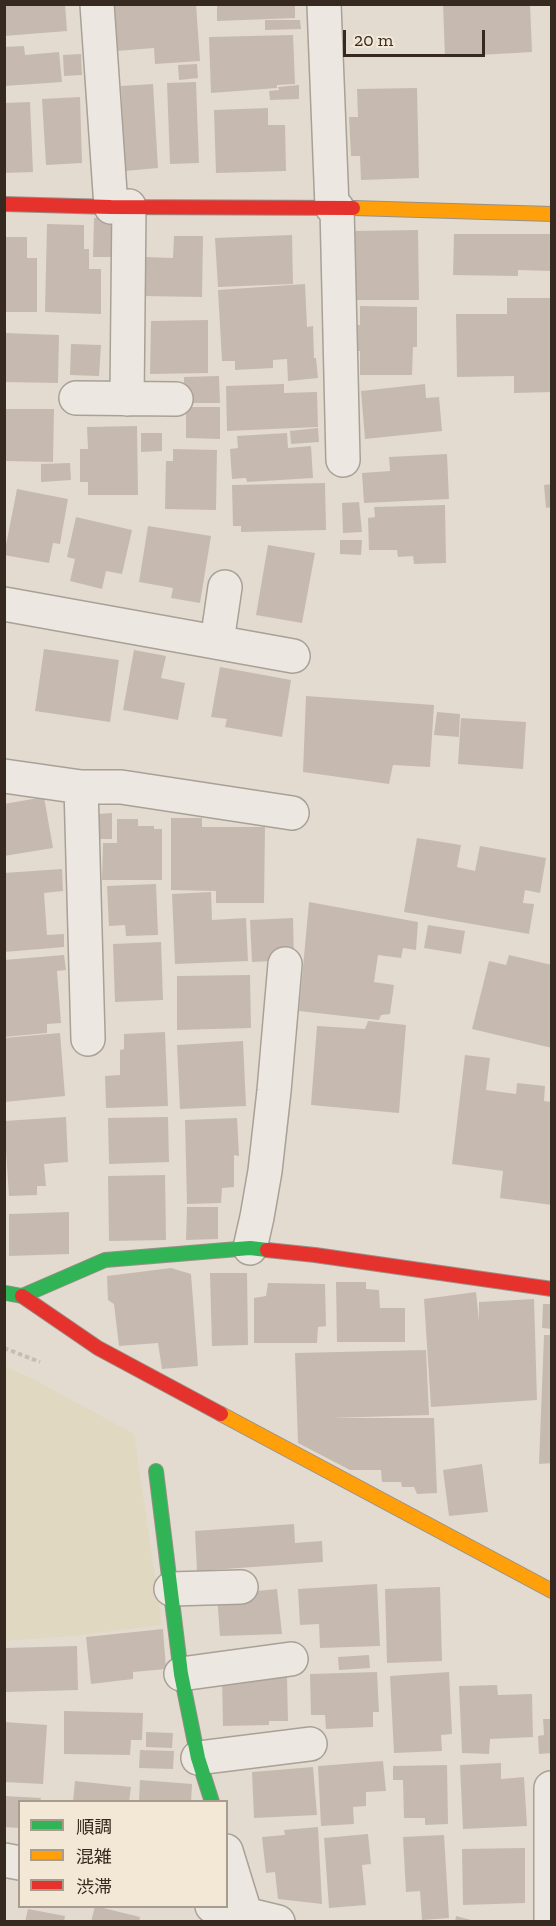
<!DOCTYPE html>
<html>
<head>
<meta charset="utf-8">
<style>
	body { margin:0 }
	#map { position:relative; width:556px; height:1926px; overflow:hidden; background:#e3dbcf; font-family:"Zilla Slab","Noto Sans JP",serif }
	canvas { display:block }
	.frame { position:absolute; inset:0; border:6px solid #362920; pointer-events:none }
	.legend { position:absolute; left:18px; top:1800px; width:210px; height:108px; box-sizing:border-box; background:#f3e8d6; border:2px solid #a79c8d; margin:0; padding:8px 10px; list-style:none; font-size:18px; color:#362920 }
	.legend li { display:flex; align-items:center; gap:12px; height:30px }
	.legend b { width:30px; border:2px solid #a79c8d }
	.scale { position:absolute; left:343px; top:30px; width:142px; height:27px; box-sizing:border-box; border:3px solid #362920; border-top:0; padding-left:8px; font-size:18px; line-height:21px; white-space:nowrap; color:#362920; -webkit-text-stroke:4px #f3e8d6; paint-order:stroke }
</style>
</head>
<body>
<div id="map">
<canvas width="556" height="1926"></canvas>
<div class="frame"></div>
<ul class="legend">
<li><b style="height:8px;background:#30b455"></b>順調</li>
<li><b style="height:8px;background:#ff9f0a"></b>混雑</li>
<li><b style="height:8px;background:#e5322d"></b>渋滞</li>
</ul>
<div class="scale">20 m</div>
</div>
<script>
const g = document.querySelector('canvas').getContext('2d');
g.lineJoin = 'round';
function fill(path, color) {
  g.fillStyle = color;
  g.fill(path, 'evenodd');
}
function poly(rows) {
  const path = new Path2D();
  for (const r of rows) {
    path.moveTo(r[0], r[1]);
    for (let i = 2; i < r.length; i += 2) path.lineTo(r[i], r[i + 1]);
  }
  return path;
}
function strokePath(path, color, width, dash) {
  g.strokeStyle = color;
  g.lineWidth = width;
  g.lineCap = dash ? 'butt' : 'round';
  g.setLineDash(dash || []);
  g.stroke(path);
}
const farmland = poly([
	[5,1366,33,1379,134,1434,162,1625,73,1636,5,1641]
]);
const building = poly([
	[4,4,65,4,67,31,4,36],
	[114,4,196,4,200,61,155,64,154,48,117,51],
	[217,4,295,4,295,18,217,21],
	[443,4,530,4,532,52,445,57],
	[265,20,300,20,301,29,265,30],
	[293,35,295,84,277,85,277,88,211,93,209,37],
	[24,46,25,55,59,52,62,82,4,86,4,47],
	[81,54,82,75,64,76,63,55],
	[197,64,198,78,179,80,178,65],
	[196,82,199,163,170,164,167,83],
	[153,84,158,168,125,171,121,86],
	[299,85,299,99,270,100,269,91,279,90,278,87],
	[417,88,419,178,361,180,360,156,351,156,349,117,358,117,357,89],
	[80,97,82,163,46,165,42,99],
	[30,102,33,172,4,173,4,103],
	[268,108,268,125,285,125,286,171,216,173,214,110],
	[112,217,111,257,93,257,94,218],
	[47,224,84,225,84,249,89,249,89,269,101,269,101,314,45,312],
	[418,230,419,300,354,300,353,231],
	[454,234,552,234,552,271,518,270,518,276,453,275],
	[292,235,293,284,218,287,215,238],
	[174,236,203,236,202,297,145,296,146,257,173,258],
	[4,237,27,237,27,258,37,258,37,312,4,312],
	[305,284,307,327,313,326,314,358,316,358,318,378,288,381,287,359,273,360,273,368,235,370,235,361,222,361,218,290],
	[507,298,552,298,552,392,514,393,514,376,457,377,456,314,507,314],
	[360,306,417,307,417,347,413,347,412,375,360,375,360,351,355,351,355,325,360,325],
	[208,320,208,373,150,374,151,321],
	[4,333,59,335,58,383,4,382],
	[71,344,101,345,99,376,70,375],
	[219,376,220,403,184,403,184,377],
	[284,384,284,393,317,392,318,427,227,431,226,386],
	[425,384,426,398,439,397,442,431,365,439,361,391],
	[186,407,220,407,220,439,186,438],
	[4,409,54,409,53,462,4,461],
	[137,426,138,495,88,495,88,482,80,482,80,449,88,449,87,427],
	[318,428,319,442,291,444,290,431],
	[141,433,162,433,162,451,141,452],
	[287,433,288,448,311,446,313,478,247,482,246,478,232,479,230,449,238,448,237,436],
	[173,449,217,450,216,510,165,509,166,461,173,461],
	[447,454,449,499,364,503,362,473,390,471,389,457],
	[70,463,71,480,41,482,41,464],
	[325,483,326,530,241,532,241,526,233,526,232,485],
	[552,484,552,507,546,508,544,485],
	[17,489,68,499,60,544,53,543,49,563,4,555],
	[359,502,362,532,343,533,342,503],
	[445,505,446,563,414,564,413,556,398,557,397,550,369,550,368,518,375,517,374,507],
	[76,517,132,530,122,574,106,571,102,589,70,581,75,559,67,557],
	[148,526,211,536,200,603,171,598,173,588,139,582],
	[340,540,362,540,361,555,340,554],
	[268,545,315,553,302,623,256,615],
	[44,649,119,660,110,722,35,711],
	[134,650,166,656,161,678,185,683,178,720,123,710],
	[220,667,291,680,282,737,225,727,227,719,211,717],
	[306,696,434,705,430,767,393,765,389,784,303,772],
	[437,712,460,714,459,737,434,735],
	[461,718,526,722,523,769,458,764],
	[44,797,53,848,4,856,4,804],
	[112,813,112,839,99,839,99,814],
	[171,818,202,818,202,827,265,827,264,903,216,903,216,891,171,890],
	[117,819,138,819,138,826,154,826,154,829,162,829,162,880,102,880,103,843,117,843],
	[417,838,461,845,457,867,475,871,480,846,546,858,540,893,525,890,523,903,534,904,529,934,404,912],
	[62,869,63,891,44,893,47,935,64,934,64,947,4,952,4,873],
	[156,884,158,935,126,936,125,925,109,926,107,886],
	[211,892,212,920,246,918,248,961,175,964,172,894],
	[309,902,418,922,416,950,403,948,401,958,378,955,374,982,394,985,390,1014,381,1015,379,1020,299,1011],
	[293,918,294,960,252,962,250,920],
	[428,925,465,931,461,954,424,948],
	[161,942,163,1000,115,1002,113,944],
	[64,955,66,970,57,971,61,1023,47,1024,47,1033,4,1037,4,960],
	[509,955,552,965,552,1048,472,1029,489,961,506,965],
	[250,975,251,1028,177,1030,177,976],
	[368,1021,406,1025,399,1113,311,1105,317,1026,365,1029],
	[165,1032,168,1106,106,1108,105,1076,120,1075,120,1050,124,1049,124,1034],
	[60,1033,65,1096,4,1102,4,1038],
	[243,1041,246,1106,180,1109,177,1045],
	[465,1055,490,1058,486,1090,516,1094,517,1083,545,1086,544,1101,552,1102,552,1205,500,1198,503,1171,452,1164],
	[66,1117,68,1162,44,1164,46,1186,37,1186,37,1195,9,1196,4,1121],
	[168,1117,169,1162,109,1164,108,1118],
	[237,1118,239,1156,234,1155,234,1187,222,1188,221,1203,187,1204,185,1120],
	[165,1175,166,1240,109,1241,108,1176],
	[187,1207,218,1207,218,1239,186,1240],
	[69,1212,69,1254,9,1256,9,1214],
	[171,1268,191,1274,198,1366,162,1369,158,1343,119,1346,114,1304,108,1300,107,1276],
	[210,1273,247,1273,248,1345,212,1346],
	[336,1282,366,1282,366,1289,379,1290,380,1308,405,1308,405,1342,337,1342],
	[268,1283,325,1284,326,1326,318,1327,317,1343,254,1343,254,1298,266,1296],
	[476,1292,479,1321,479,1302,534,1299,537,1400,431,1407,424,1299],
	[543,1304,552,1304,552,1329,542,1328],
	[544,1335,552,1335,552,1463,539,1464],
	[426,1350,429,1415,331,1418,434,1418,437,1493,417,1494,414,1487,402,1487,401,1482,382,1482,381,1470,350,1470,298,1443,295,1353],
	[482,1464,488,1512,449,1516,443,1470],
	[294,1524,295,1543,322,1541,323,1562,197,1571,195,1531],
	[377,1584,380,1646,320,1648,319,1624,300,1625,298,1589],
	[440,1587,442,1661,387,1663,385,1589],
	[277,1589,282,1634,220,1636,217,1595],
	[163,1629,166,1669,133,1672,133,1679,91,1684,86,1637],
	[77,1646,78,1690,6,1692,5,1648],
	[369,1655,370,1668,339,1670,338,1657],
	[377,1672,379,1712,373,1712,373,1727,326,1729,325,1715,311,1715,310,1674],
	[449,1672,452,1734,441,1735,442,1751,394,1753,390,1676],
	[287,1677,288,1721,269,1721,269,1725,223,1726,222,1678],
	[497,1685,498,1695,532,1694,533,1737,490,1739,489,1754,462,1753,459,1686],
	[64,1711,143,1713,142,1740,131,1740,130,1755,64,1754],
	[543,1719,550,1719,552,1753,539,1754,538,1736,544,1735],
	[4,1722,47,1725,43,1784,4,1782],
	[146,1732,173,1733,172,1748,146,1747],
	[140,1750,174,1751,173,1769,139,1768],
	[383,1761,386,1791,366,1792,366,1806,353,1807,354,1824,321,1826,318,1766],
	[501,1763,501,1779,524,1777,527,1826,463,1829,460,1765],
	[447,1765,448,1824,425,1825,425,1818,404,1818,403,1780,393,1780,393,1766],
	[313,1767,317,1815,254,1818,252,1772],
	[140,1780,192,1784,191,1802,139,1802],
	[75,1781,131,1787,129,1802,73,1802],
	[4,1796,41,1798,40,1802,20,1802,20,1828,4,1827],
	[318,1827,322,1904,278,1899,275,1872,266,1873,262,1837,285,1835,284,1830],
	[368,1834,371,1864,362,1865,366,1905,329,1908,324,1838],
	[444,1835,449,1918,422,1920,420,1891,406,1892,403,1837],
	[525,1848,525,1903,463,1905,462,1849],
	[95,1906,140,1917,139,1922,91,1922],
	[28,1909,65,1916,64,1922,25,1922],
	[456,1916,475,1921,475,1922,455,1922]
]);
const path = poly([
	[4,1348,40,1362]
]);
const street = poly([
	[97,4,111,207],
	[324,4,332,207],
	[337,208,343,460],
	[76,398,176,399],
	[127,399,129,206],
	[4,604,293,656],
	[217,642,225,587],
	[4,776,81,787,121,787,292,813],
	[81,787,88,1039],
	[250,1248,257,1217,265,1171,274,1091,285,964],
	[171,1589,241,1587],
	[181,1674,291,1659],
	[198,1758,310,1744],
	[551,1788,551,1922],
	[226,1851,246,1916],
	[4,1860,20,1863],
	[212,1906,278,1922]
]);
const fast = poly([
	[6,1293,22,1296,105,1260,250,1248,267,1250],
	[156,1471,181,1674,198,1758,212,1802]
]);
const slow = poly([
	[353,208,552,214],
	[221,1414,552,1591]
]);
const jam = poly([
	[4,204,111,207,353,208],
	[267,1250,315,1255,552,1289],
	[22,1296,98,1348,221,1414]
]);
fill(farmland, '#e1d8c1');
fill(building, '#c6bab0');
strokePath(street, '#a8a198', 36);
strokePath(fast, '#989088', 16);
strokePath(slow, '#989088', 16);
strokePath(jam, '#989088', 16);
strokePath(path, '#c4beb7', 4, [4.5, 3]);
strokePath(street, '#ece7e0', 33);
strokePath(fast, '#30b455', 14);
strokePath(slow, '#ff9f0a', 14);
strokePath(jam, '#e5322d', 14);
</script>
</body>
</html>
